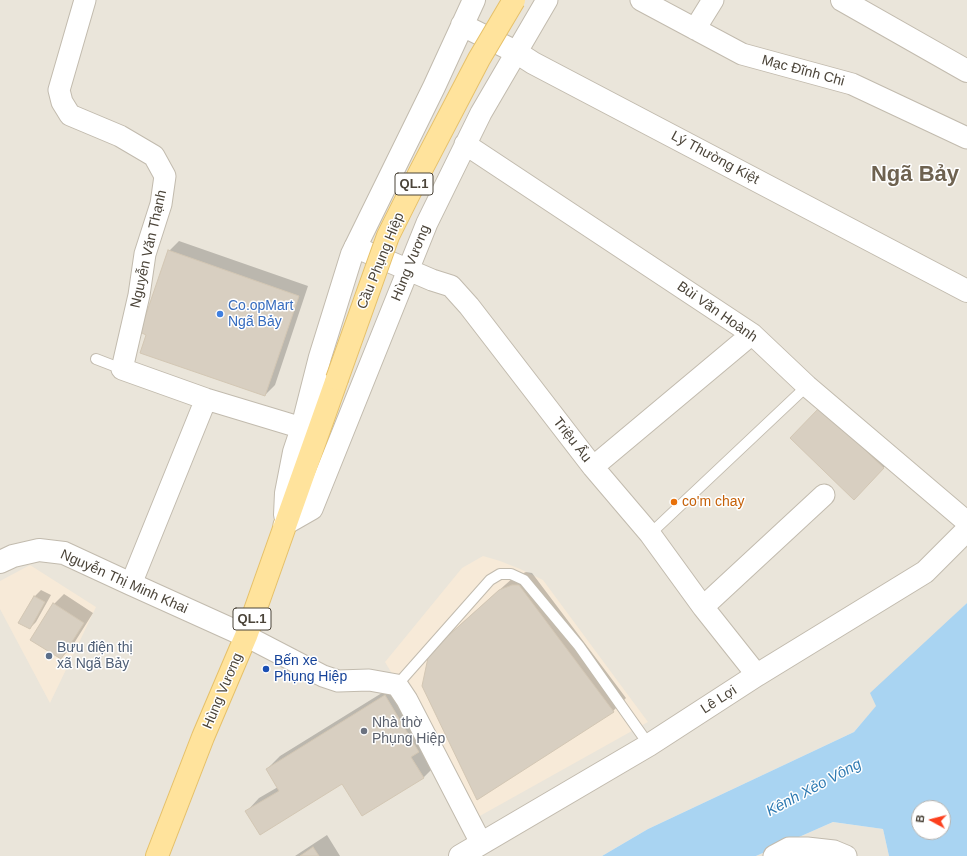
<!DOCTYPE html>
<html>
<head>
<meta charset="utf-8">
<style>
	body { margin:0 }
	#map { position:relative; width:967px; height:856px; overflow:hidden; background:#f6f3ec; font-family:Arial,sans-serif }
	canvas { display:block }
	.north { position:absolute; left:911px; top:800px; width:40px; height:40px; box-sizing:border-box; background:#fff; border:1px solid #b7b4b0; border-radius:50%; rotate:277deg; font-size:11px; font-weight:700; line-height:16px; text-align:center; color:#4b4439 }
	.north::after { content:''; display:block; margin:auto; width:14px; height:18px; background:#fc3f1d; clip-path:polygon(50% 0,100% 100%,50% 72%,0 100%) }
</style>
</head>
<body>
<div id="map">
<canvas width="967" height="856"></canvas>
<div class="north">B</div>
</div>
<script>
const g = document.querySelector('canvas').getContext('2d');
g.lineJoin = 'round';
function fill(path, color) {
  g.fillStyle = color;
  g.fill(path, 'evenodd');
}
function poly(rows) {
  const path = new Path2D();
  for (const r of rows) {
    path.moveTo(r[0], r[1]);
    for (let i = 2; i < r.length; i += 2) path.lineTo(r[i], r[i + 1]);
  }
  return path;
}
function strokePath(path, color, width, dash) {
  g.strokeStyle = color;
  g.lineWidth = width;
  g.lineCap = dash ? 'butt' : 'round';
  g.setLineDash(dash || []);
  g.stroke(path);
}
function label(font, color, halo, rows, align = 'center') {
  g.font = font + ' Arial,sans-serif';
  g.lineWidth = 3;
  g.setLineDash([]);
  g.textBaseline = 'middle';
  g.strokeStyle = halo;
  g.fillStyle = color;
  for (const [text, x, y, turn = 0] of rows) {
    g.save();
    g.translate(x, y);
    g.rotate((+turn || 0) * Math.PI / 180);
    g.textAlign = isNaN(turn) ? turn : align;
    if (halo) g.strokeText(text, 0, 0);
    g.fillText(text, 0, 0);
    g.restore();
  }
}
const residential = poly([
	[0,0,967,0,967,603,955,615,854,732,648,829,602,856,0,856],
	[833,822,883,829,889,856,756,856]
]);
const commercial = poly([
	[483,556,500,561,520,569,543,580,648,722,478,817,385,662,462,568],
	[30,565,96,607,50,703,0,609,0,581]
]);
const water = poly([
	[967,603,967,856,889,856,883,829,833,822,756,856,602,856,648,829,854,732,876,706,870,693],
	[919,808,943,808,943,832,919,832]
]);
const shadow = poly([
	[179,241,308,286,275,385,265,395,147,334,169,251],
	[821,408,893,458,863,489],
	[526,572,532,573,626,698,613,711,478,799,443,640,514,577],
	[41,590,51,595,36,622,30,628,20,622,35,596],
	[64,594,93,613,71,648,61,658,32,639,54,604],
	[398,683,436,765,423,778,343,783,247,811,259,798,278,787,267,769,280,756],
	[327,835,340,856,295,856]
]);
const building = poly([
	[168,250,299,296,265,396,140,353,146,335,140,332,168,250],
	[820,407,884,468,854,500,790,438,820,407],
	[512,585,519,585,614,712,477,800,422,686,429,653,499,590,512,585],
	[34,596,45,602,30,629,18,623,34,596],
	[53,603,84,623,61,659,30,640,53,603],
	[385,695,419,752,411,757,424,778,362,816,342,784,260,835,245,811,279,791,266,769,385,695],
	[313,847,319,856,300,856,313,847]
]);
const service = poly([
	[96,359,122,369],
	[650,534,807,386],
	[397,685,490,580,500,574,511,574,524,580,579,646,649,745]
]);
const minor = poly([
	[85,0,59,90,62,102,70,115,120,136,154,156,165,176,161,204,145,254,139,295,122,369,206,399,302,428],
	[641,0,742,54,852,84,967,138],
	[695,29,713,0],
	[465,144,752,334,807,386,967,522],
	[355,247,432,280,451,286,469,306,593,467,650,534,703,607,757,675],
	[593,467,752,334],
	[284,525,312,509,427,223,481,113,547,0],
	[131,584,206,399],
	[703,607,824,495],
	[246,636,323,676,338,681,369,680,397,685,407,700,481,843],
	[774,856,789,848,807,848,834,851,846,856]
]);
const tertiary = poly([
	[842,0,967,71],
	[462,25,516,52,533,63,967,291],
	[285,515,286,493,294,452,302,428,320,357,352,254,434,87,474,0],
	[0,562,13,556,39,550,64,553,131,584,246,636],
	[460,856,649,745,757,675,925,572,967,530]
]);
const primary = poly([
	[157,856,203,737,246,636,337,379]
]);
const primaryBridge = poly([
	[337,379,388,236,420,172,479,59,514,0]
]);
const markers = [
	[220,314,4,"#3f7fe0"],
	[674,502,4,"#e8710a"],
	[49,656,4,"#5c6f8a"],
	[266,669,4,"#1a4fb4"],
	[364,731,4,"#6b7280"]
];
const shields = [
	[414,184,38],
	[252,619,38]
];
const shieldNames = [
	["QL.1",414,184],
	["QL.1",252,619]
];
const streetNames = [
	["Mạc Đĩnh Chi",803,71,15],
	["Lý Thường Kiệt",715,158,28],
	["Nguyễn Văn Thạnh",149,249,-77],
	["Cầu Phụng Hiệp",381,261,-68],
	["Hùng Vương",411,263,-68],
	["Bùi Văn Hoành",717,312,35],
	["Triệu Ẩu",572,440,52],
	["Nguyễn Thị Minh Khai",124,582,24],
	["Hùng Vương",223,691,-67],
	["Lê Lợi",719,700,-33]
];
const shopNames = [
	["Co.opMart",228,306],
	["Ngã Bảy",228,322]
];
const foodNames = [
	["co'm chay",682,502]
];
const serviceNames = [
	["Bưu điện thị",57,648],
	["xã Ngã Bảy",57,664]
];
const transitNames = [
	["Bến xe",274,661],
	["Phụng Hiệp",274,677]
];
const worshipNames = [
	["Nhà thờ",372,723],
	["Phụng Hiệp",372,739]
];
const waterNames = [
	["Kênh Xẻo Vông",814,788,-28]
];
const townNames = [
	["Ngã Bảy",915,175]
];
fill(residential, '#eae5da');
fill(commercial, '#f7ead8');
fill(water, '#a9d4f2');
fill(shadow, '#0003');
fill(building, '#d8cfc1');
strokePath(building, '#d3c7b4', 1);
strokePath(service, '#c2bbae', 12);
strokePath(minor, '#c2bbae', 23);
strokePath(tertiary, '#c2bbae', 24);
strokePath(primary, '#e6c16a', 24);
strokePath(service, '#fff', 10);
strokePath(minor, '#fff', 21);
strokePath(tertiary, '#fff', 22);
strokePath(primary, '#ffe39c', 22);
strokePath(primaryBridge, '#e6c16a', 24, []);
strokePath(primaryBridge, '#ffe39c', 22);
for (const [x, y, r, color] of markers) {
  const dot = new Path2D();
  dot.arc(x, y, r, 0, 2 * Math.PI);
  g.fillStyle = color;
  g.fill(dot);
  strokePath(dot, '#fff', 1.5);
}
for (const [x, y, w] of shields) {
  const box = new Path2D();
  box.roundRect(x - w / 2, y - 11, w, 22, 3);
  g.fillStyle = '#fff';
  g.fill(box);
  strokePath(box, '#4b4439', 1);
}
label('bold 13px', '#4b4439', null, shieldNames);
label('14px', '#4b4439', '#fff', streetNames);
label('14px', '#366cbe', '#fff', shopNames, 'left');
label('14px', '#c56008', '#fff', foodNames, 'left');
label('14px', '#4e5e75', '#fff', serviceNames, 'left');
label('14px', '#164399', '#fff', transitNames, 'left');
label('14px', '#5b616d', '#fff', worshipNames, 'left');
label('italic 15px', '#2e7ab2', '#fff', waterNames);
label('bold 22px', '#6e6250', '#fff', townNames);
</script>
</body>
</html>
